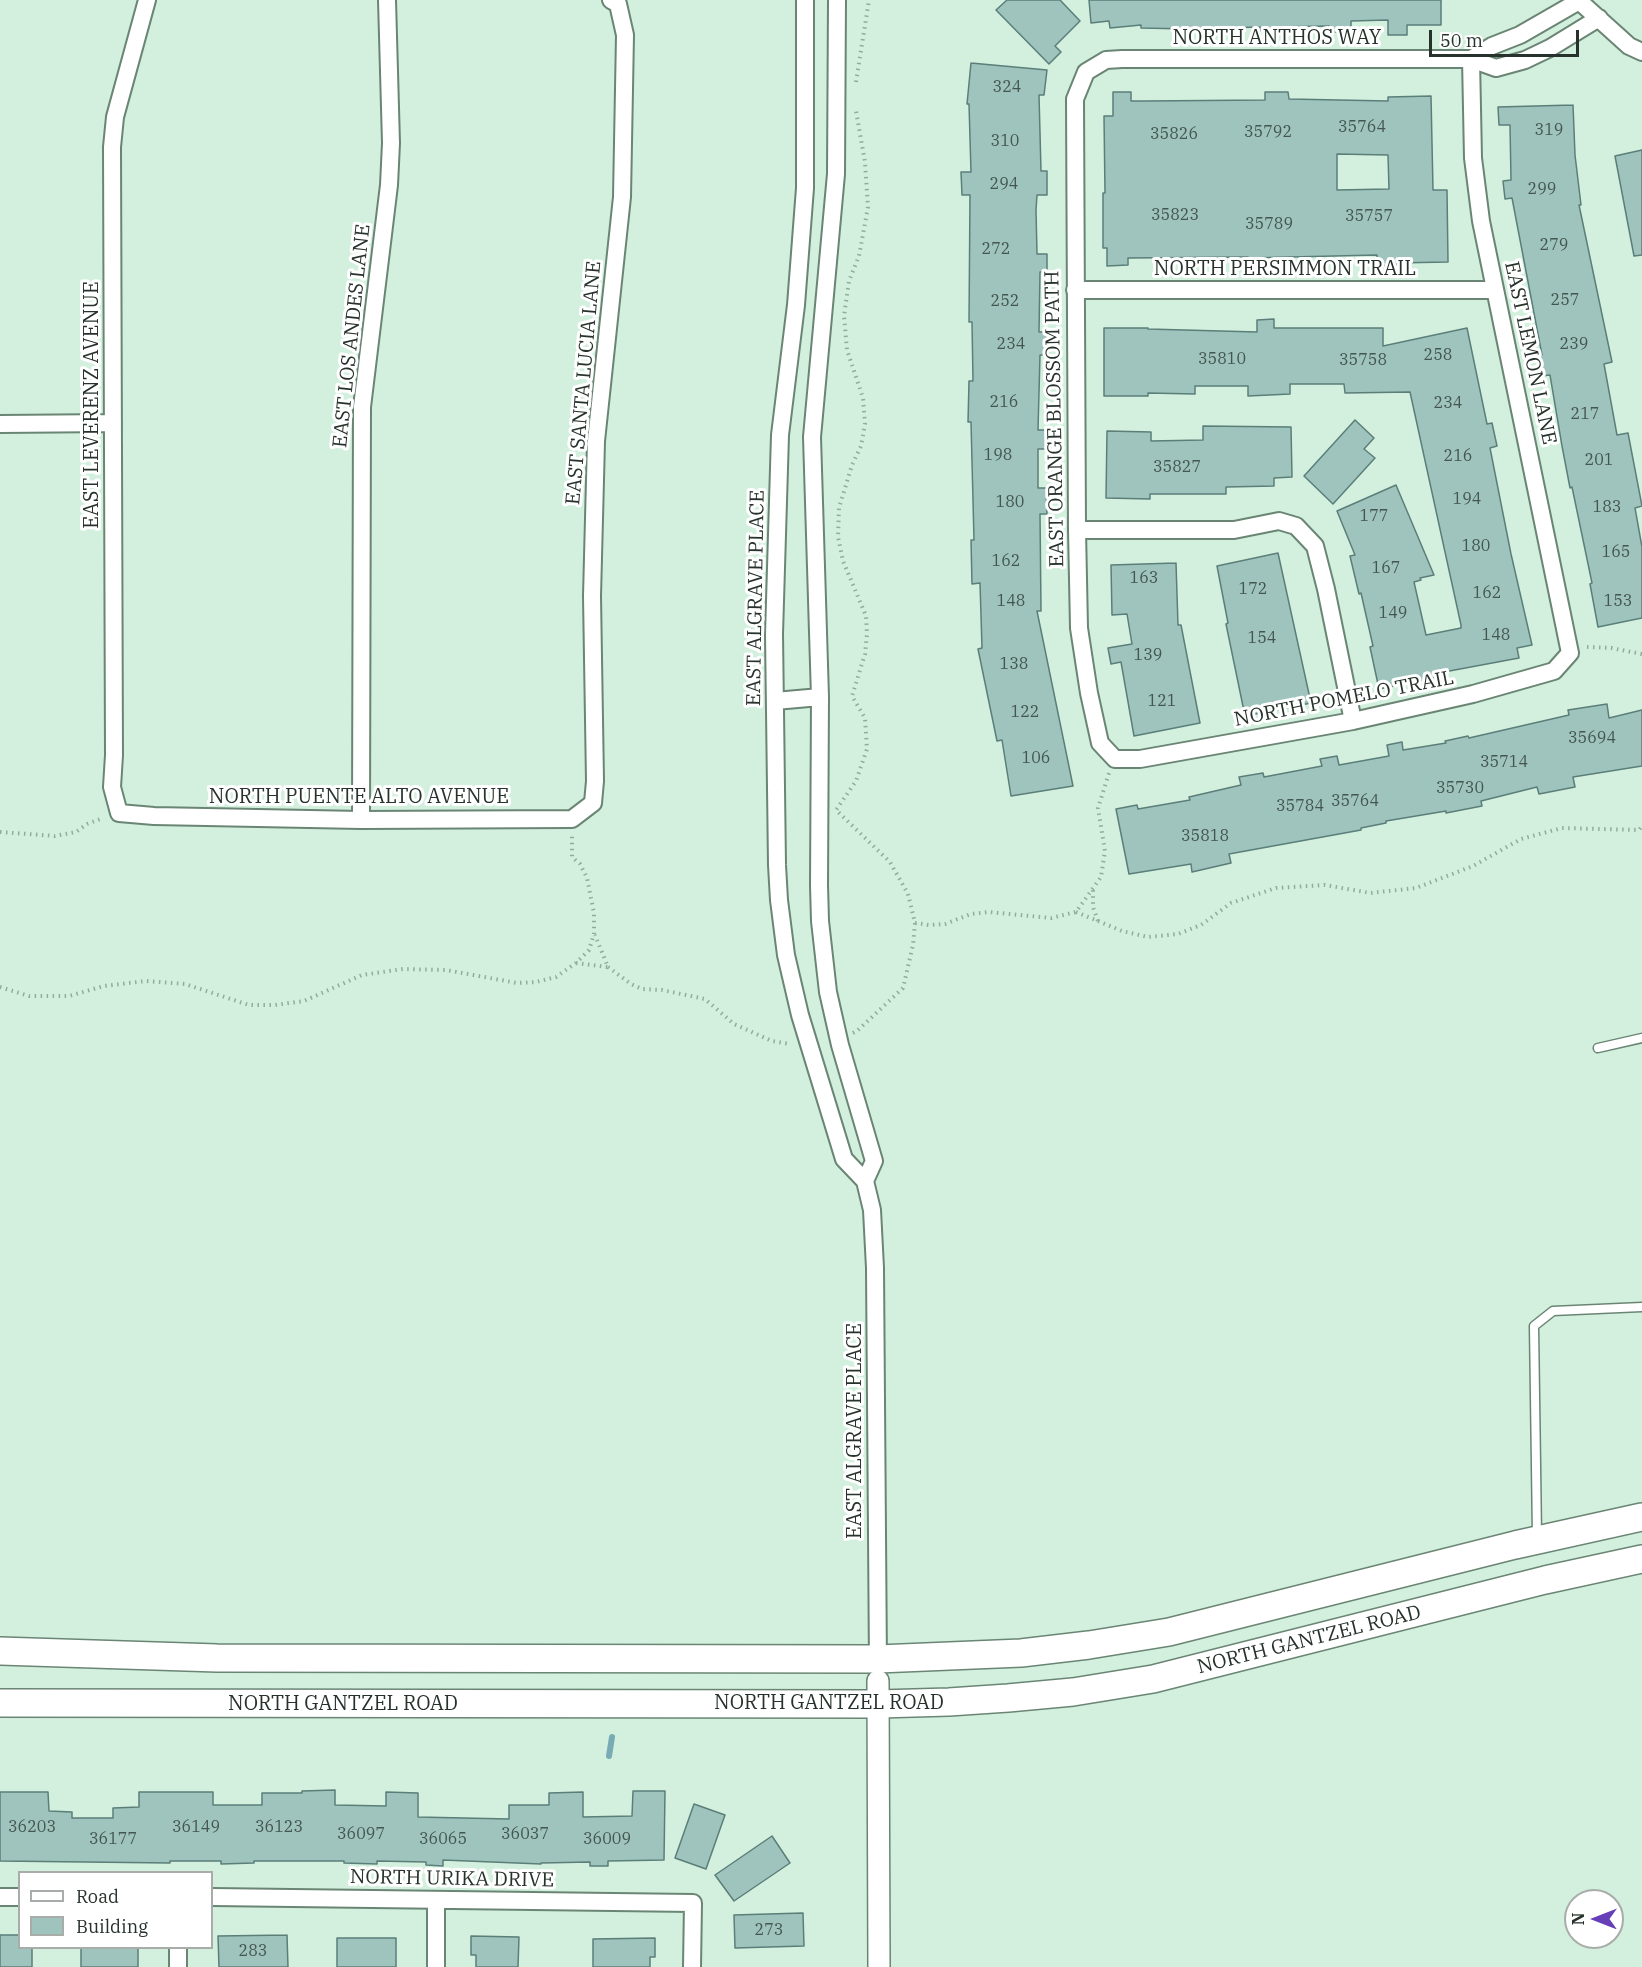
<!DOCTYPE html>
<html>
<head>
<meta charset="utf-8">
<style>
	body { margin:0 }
	#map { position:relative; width:1642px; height:1967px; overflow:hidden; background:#d2f0dd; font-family:"IBM Plex Serif",serif }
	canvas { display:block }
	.legend { position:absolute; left:18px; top:1871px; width:195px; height:78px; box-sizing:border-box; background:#fff; border:2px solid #a8adaa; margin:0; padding:8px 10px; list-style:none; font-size:18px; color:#26322b }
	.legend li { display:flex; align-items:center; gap:12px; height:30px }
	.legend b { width:30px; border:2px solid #a8adaa }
	.north { position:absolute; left:1564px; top:1889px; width:60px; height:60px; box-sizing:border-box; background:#fff; border:2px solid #a8adaa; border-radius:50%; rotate:270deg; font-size:16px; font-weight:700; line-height:24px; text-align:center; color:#26322b }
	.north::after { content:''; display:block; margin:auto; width:21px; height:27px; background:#663fb8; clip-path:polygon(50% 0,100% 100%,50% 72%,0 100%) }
	.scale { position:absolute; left:1429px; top:30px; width:150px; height:27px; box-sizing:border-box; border:3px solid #26322b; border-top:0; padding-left:8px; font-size:18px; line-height:21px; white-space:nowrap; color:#26322b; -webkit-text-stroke:4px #fff; paint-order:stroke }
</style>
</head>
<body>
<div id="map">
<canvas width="1642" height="1967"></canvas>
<ul class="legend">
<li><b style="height:8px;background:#fff"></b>Road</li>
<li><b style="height:16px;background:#9fc4be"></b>Building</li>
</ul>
<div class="north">N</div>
<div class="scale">50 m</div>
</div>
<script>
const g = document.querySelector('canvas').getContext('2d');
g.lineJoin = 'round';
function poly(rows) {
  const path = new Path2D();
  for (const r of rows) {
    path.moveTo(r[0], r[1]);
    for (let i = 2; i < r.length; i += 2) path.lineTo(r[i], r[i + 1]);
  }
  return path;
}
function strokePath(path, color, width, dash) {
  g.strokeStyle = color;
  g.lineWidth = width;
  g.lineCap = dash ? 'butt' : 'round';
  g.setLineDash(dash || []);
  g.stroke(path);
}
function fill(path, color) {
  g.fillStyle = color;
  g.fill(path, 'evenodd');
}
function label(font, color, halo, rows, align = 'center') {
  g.font = font + ' "IBM Plex Serif",serif';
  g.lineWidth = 6;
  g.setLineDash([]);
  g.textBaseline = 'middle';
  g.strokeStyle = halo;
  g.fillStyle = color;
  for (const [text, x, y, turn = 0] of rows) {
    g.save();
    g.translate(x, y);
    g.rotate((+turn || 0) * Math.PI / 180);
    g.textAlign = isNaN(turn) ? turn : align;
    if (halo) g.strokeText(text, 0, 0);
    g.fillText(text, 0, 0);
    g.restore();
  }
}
const stream = poly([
	[609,1756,612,1737]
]);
const building = poly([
	[1007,0,1060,0,1080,21,1055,46,1061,52,1049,64,996,10,1007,0],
	[1089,0,1441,0,1441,25,1407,25,1407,35,1388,35,1388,20,1351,21,1351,32,1329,32,1329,26,1276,27,1276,31,1260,31,1260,27,1187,29,1141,28,1141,25,1110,28,1109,21,1091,23,1089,0],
	[971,63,1047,70,1044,95,1039,95,1041,171,1047,171,1047,195,1037,195,1036,210,1037,254,1047,254,1047,272,1040,272,1039,332,1048,332,1049,355,1040,355,1038,430,1049,430,1049,449,1038,449,1038,488,1046,488,1047,514,1040,514,1041,611,1037,611,1073,786,1011,796,1002,740,997,741,978,649,982,648,980,583,972,584,971,540,974,540,971,422,968,422,969,381,973,381,972,322,969,322,970,195,962,195,961,172,971,172,969,104,967,104,971,63],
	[1113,92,1131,92,1131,101,1145,101,1265,100,1265,92,1288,92,1289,99,1388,101,1388,97,1431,96,1433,190,1447,190,1448,262,1396,263,1396,265,1377,266,1377,255,1248,258,1248,257,1128,258,1128,265,1107,266,1107,248,1103,248,1103,193,1105,193,1104,116,1113,116,1113,92],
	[1337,154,1388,155,1389,189,1337,190,1337,154],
	[1573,105,1575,155,1581,205,1579,205,1612,362,1604,364,1617,435,1628,433,1642,506,1635,508,1642,547,1642,618,1598,627,1590,584,1592,583,1572,487,1570,488,1562,446,1550,375,1541,376,1537,356,1542,355,1512,198,1505,199,1503,181,1511,180,1510,125,1499,125,1498,107,1573,105],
	[1642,150,1642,255,1634,256,1615,156,1642,150],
	[1274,319,1274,328,1383,328,1383,346,1467,328,1487,424,1492,423,1497,446,1490,448,1511,554,1532,645,1517,648,1519,658,1444,672,1444,676,1379,689,1370,647,1373,646,1361,593,1359,594,1350,556,1355,555,1337,511,1396,485,1434,575,1420,578,1421,580,1414,582,1426,635,1461,628,1461,625,1410,392,1345,393,1344,384,1290,384,1290,394,1248,396,1248,386,1195,386,1195,394,1148,393,1148,396,1104,396,1104,328,1148,328,1148,329,1257,332,1257,320,1274,319],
	[1355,420,1374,438,1364,449,1375,458,1333,504,1304,476,1355,420],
	[1203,426,1291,427,1292,477,1274,478,1274,486,1226,487,1226,494,1150,494,1150,499,1106,498,1107,431,1151,432,1151,441,1203,440,1203,426],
	[1278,553,1311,703,1245,716,1226,624,1228,623,1217,566,1278,553],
	[1176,563,1178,625,1181,625,1200,723,1134,736,1121,662,1111,664,1108,648,1132,644,1127,614,1112,615,1111,565,1176,563],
	[1607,704,1609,718,1642,710,1642,766,1573,777,1575,787,1539,794,1537,787,1481,801,1482,806,1446,813,1446,811,1386,821,1386,823,1361,828,1361,830,1229,854,1231,863,1192,872,1191,864,1129,874,1116,809,1137,805,1138,809,1190,800,1189,797,1241,785,1239,777,1263,773,1264,777,1322,766,1320,759,1337,756,1339,765,1389,756,1387,745,1402,742,1403,750,1446,743,1445,741,1468,736,1469,738,1569,715,1568,710,1607,704],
	[335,1790,335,1805,386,1806,386,1792,418,1793,418,1817,509,1819,509,1805,549,1805,549,1793,583,1792,583,1817,632,1816,633,1791,665,1791,664,1860,608,1861,608,1866,590,1866,590,1862,541,1863,541,1864,443,1860,443,1866,426,1865,426,1862,377,1861,377,1864,344,1863,344,1861,254,1861,254,1863,221,1864,221,1861,170,1861,170,1863,0,1861,0,1792,48,1792,49,1811,72,1812,72,1818,113,1818,113,1808,139,1807,139,1792,213,1792,213,1805,262,1805,262,1793,302,1793,302,1791,335,1790],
	[694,1804,725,1815,706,1869,675,1858,694,1804],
	[772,1836,790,1863,734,1901,715,1875,772,1836],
	[803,1913,804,1946,735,1948,734,1915,803,1913],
	[0,1935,20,1935,20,1947,32,1947,32,1967,0,1967,0,1935],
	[287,1935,288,1967,219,1967,218,1936,287,1935],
	[471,1936,519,1937,518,1967,476,1967,476,1955,471,1955,471,1936],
	[337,1938,396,1938,396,1967,337,1967,337,1938],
	[655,1938,655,1957,650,1957,650,1967,593,1967,593,1939,655,1938],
	[81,1947,138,1947,138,1967,81,1967,81,1947]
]);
const path = poly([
	[856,82,869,0],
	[1587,647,1611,648,1642,654],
	[0,832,55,836,76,832,87,824,103,818],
	[1076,912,1098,921,1093,907,1093,889],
	[1098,921,1122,931,1148,937,1178,934,1201,925,1231,903,1276,888,1325,885,1370,893,1416,888,1473,866,1521,839,1562,828,1639,830,1642,826],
	[915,923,929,925,945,924,971,914,989,912,1051,918,1076,912,1101,877,1105,851,1098,808,1109,773],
	[576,963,608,967,595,935],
	[608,967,631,984,642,989,662,990,705,999,734,1024,772,1041,790,1044],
	[0,987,29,996,69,996,104,986,146,981,185,984,249,1005,275,1005,304,1001,362,975,403,969,446,970,517,983,536,982,556,977,576,963,589,950,594,934,594,913,587,878,580,864,572,857,572,836],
	[853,1033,857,1031,903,988,913,945,915,923,908,894,890,862,836,810,856,781,867,749,865,718,852,696,865,654,867,634,866,616,843,561,838,537,839,508,852,465,861,446,865,424,863,398,847,350,844,316,849,281,859,256,868,207,865,162,856,111]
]);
const service = poly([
	[1598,1048,1642,1038],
	[1537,1536,1534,1326,1553,1311,1642,1307]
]);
const minor = poly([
	[147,0,115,117,112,147,114,755,112,787,119,813,154,816,361,820,572,819,593,803,595,781,592,596,596,441,622,197,625,35,618,4,611,0],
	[805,0,805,188,796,305,780,435,774,634,777,865,779,900,786,955,800,1015,844,1159,865,1181,872,1210,875,1268,878,1666],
	[837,0,836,174,812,437,820,697,819,885,820,921,828,992,840,1045,874,1161,865,1181],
	[1578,0,1629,46,1642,52],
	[1471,59,1473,158,1481,221,1570,653,1554,671,1473,694,1353,721,1140,759,1115,759,1100,743,1089,693,1079,628,1077,530,1075,99,1086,72,1106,60,1122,59,1471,59,1496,68,1525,60,1550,48,1599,18],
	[1471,59,1492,46,1520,35,1579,1],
	[1075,290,1495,290],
	[0,424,113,423],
	[1077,530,1234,530,1279,521,1296,526,1315,546,1326,589,1353,721],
	[775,701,820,697],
	[361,820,362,407,389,185,391,143,387,0],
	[0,1897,20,1897],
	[212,1897,693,1903,692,1967],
	[436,1900,436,1967],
	[178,1967,178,1948]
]);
const tertiary = poly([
	[878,1681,879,1967]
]);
const primary = poly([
	[0,1651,217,1658,878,1659,1021,1653,1089,1645,1169,1632,1515,1545,1642,1517],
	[0,1703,879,1704,949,1702,1008,1698,1073,1692,1153,1679,1545,1580,1642,1559]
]);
const numberNames = [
	["324",1007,87],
	["35764",1362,127],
	["319",1549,130],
	["35792",1268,132],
	["35826",1174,134],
	["310",1005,141],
	["294",1004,184],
	["299",1542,189],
	["35823",1175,215],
	["35757",1369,216],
	["35789",1269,224],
	["279",1554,245],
	["272",996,249],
	["257",1565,300],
	["252",1005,301],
	["234",1011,344],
	["239",1574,344],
	["258",1438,355],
	["35810",1222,359],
	["35758",1363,360],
	["216",1004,402],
	["234",1448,403],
	["217",1585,414],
	["198",998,455],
	["216",1458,456],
	["201",1599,460],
	["35827",1177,467],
	["194",1467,499],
	["180",1010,502],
	["183",1607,507],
	["177",1374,516],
	["180",1476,546],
	["165",1616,552],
	["162",1006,561],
	["167",1386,568],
	["163",1144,578],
	["172",1253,589],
	["162",1487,593],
	["148",1011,601],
	["153",1618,601],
	["149",1393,613],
	["148",1496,635],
	["154",1262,638],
	["139",1148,655],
	["138",1014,664],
	["121",1162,701],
	["122",1025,712],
	["35694",1592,738],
	["106",1036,758],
	["35714",1504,762],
	["35730",1460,788],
	["35764",1355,801],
	["35784",1300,806],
	["35818",1205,836],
	["36203",32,1827],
	["36149",196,1827],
	["36123",279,1827],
	["36097",361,1834],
	["36037",525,1834],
	["36177",113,1839],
	["36065",443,1839],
	["36009",607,1839],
	["273",769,1930],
	["283",253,1951]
];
const streetNames = [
	["NORTH ANTHOS WAY",1277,38],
	["NORTH PERSIMMON TRAIL",1285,269],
	["EAST LOS ANDES LANE",352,336,-84],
	["EAST LEMON LANE",1530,353,78],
	["EAST SANTA LUCIA LANE",584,383,-85],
	["EAST LEVERENZ AVENUE",92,405,-90],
	["EAST ORANGE BLOSSOM PATH",1055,419,-91],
	["EAST ALGRAVE PLACE",756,598,-89],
	["NORTH POMELO TRAIL",1344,699,-11],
	["NORTH PUENTE ALTO AVENUE",359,797],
	["EAST ALGRAVE PLACE",855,1431,-90],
	["NORTH GANTZEL ROAD",1309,1640,-14],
	["NORTH GANTZEL ROAD",829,1703],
	["NORTH GANTZEL ROAD",343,1704],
	["NORTH URIKA DRIVE",452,1879,1]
];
strokePath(stream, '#79abb5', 6);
fill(building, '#9fc4be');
strokePath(building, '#5b7e79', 1.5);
strokePath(service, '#6a8574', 11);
strokePath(minor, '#6a8574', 20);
strokePath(tertiary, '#6a8574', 24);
strokePath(primary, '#6a8574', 30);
strokePath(path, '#93ab9c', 4, [1.5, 4.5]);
strokePath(service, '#fff', 8);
strokePath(minor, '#fff', 16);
strokePath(tertiary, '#fff', 21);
strokePath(primary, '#fff', 27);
label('16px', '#445650', null, numberNames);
label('20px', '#26322b', '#fff', streetNames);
</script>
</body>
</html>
